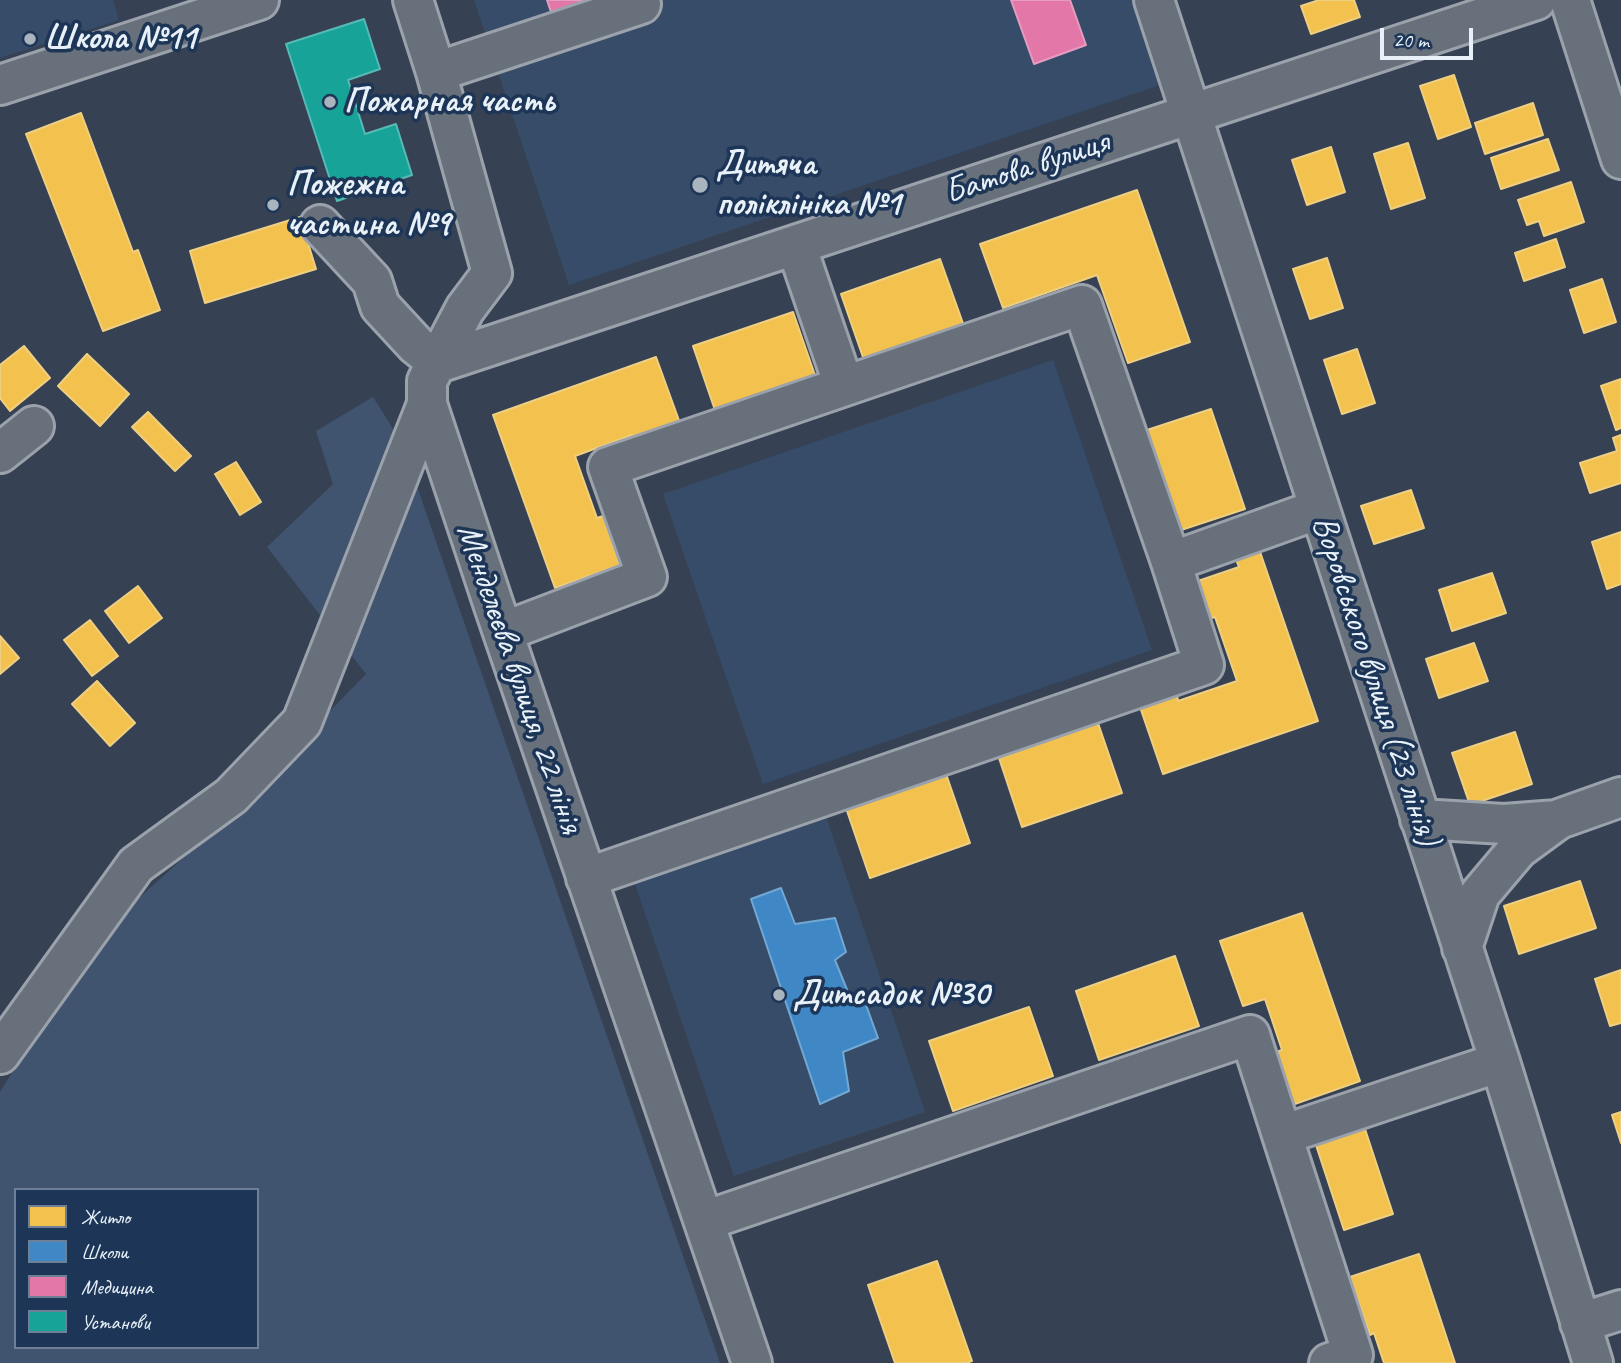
<!DOCTYPE html>
<html>
<head>
<meta charset="utf-8">
<style>
	body { margin:0 }
	#map { position:relative; width:1621px; height:1363px; overflow:hidden; background:#364254; font-family:Caveat,sans-serif }
	canvas { display:block }
	.legend { position:absolute; left:14px; top:1188px; width:245px; height:161px; box-sizing:border-box; background:#1d3557; border:2px solid #6e8097; margin:0; padding:9px 12px; list-style:none; font-size:21px; color:#e8f1f8 }
	.legend li { display:flex; align-items:center; gap:14px; height:35px }
	.legend b { width:35px; border:2px solid #6e8097 }
	.scale { position:absolute; left:1380px; top:28px; width:93px; height:32px; box-sizing:border-box; border:4px solid #e8f1f8; border-top:0; padding-left:9px; font-size:21px; line-height:24px; white-space:nowrap; color:#e8f1f8; -webkit-text-stroke:5px #1d3557; paint-order:stroke }
</style>
</head>
<body>
<div id="map">
<canvas width="1621" height="1363"></canvas>
<ul class="legend">
<li><b style="height:19px;background:#f2c14e"></b>Житло</li>
<li><b style="height:19px;background:#3f88c5"></b>Школи</li>
<li><b style="height:19px;background:#e377a8"></b>Медицина</li>
<li><b style="height:19px;background:#17a398"></b>Установи</li>
</ul>
<div class="scale">20 m</div>
</div>
<script>
const g = document.querySelector('canvas').getContext('2d');
g.lineJoin = 'round';
function fill(path, color) {
  g.fillStyle = color;
  g.fill(path, 'evenodd');
}
function poly(rows) {
  const path = new Path2D();
  for (const r of rows) {
    path.moveTo(r[0], r[1]);
    for (let i = 2; i < r.length; i += 2) path.lineTo(r[i], r[i + 1]);
  }
  return path;
}
function strokePath(path, color, width, dash) {
  g.strokeStyle = color;
  g.lineWidth = width;
  g.lineCap = dash ? 'butt' : 'round';
  g.setLineDash(dash || []);
  g.stroke(path);
}
function label(font, color, halo, rows, align = 'center') {
  g.font = font + ' Caveat,sans-serif';
  g.lineWidth = 7;
  g.setLineDash([]);
  g.textBaseline = 'middle';
  g.strokeStyle = halo;
  g.fillStyle = color;
  for (const [text, x, y, turn = 0] of rows) {
    g.save();
    g.translate(x, y);
    g.rotate((+turn || 0) * Math.PI / 180);
    g.textAlign = isNaN(turn) ? turn : align;
    if (halo) g.strokeText(text, 0, 0);
    g.fillText(text, 0, 0);
    g.restore();
  }
}
const built = poly([
	[0,0,113,0,119,20,0,58],
	[474,0,1132,0,1160,85,569,285],
	[1053,360,1152,650,763,784,663,494],
	[825,813,925,1112,734,1176,633,878]
]);
const green = poly([
	[373,397,402,443,720,1363,0,1363,0,1092,95,938,214,830,366,674,267,547,333,484,316,431],
	[16,1190,257,1190,257,1347,16,1347]
]);
const homes = poly([
	[1319,0,1354,0,1360,17,1311,34,1301,6,1319,0],
	[1454,75,1471,127,1438,139,1420,86,1454,75],
	[1533,103,1543,135,1485,154,1475,123,1533,103],
	[81,113,133,252,138,250,160,310,103,331,26,134,81,113],
	[1548,139,1559,170,1501,189,1491,158,1548,139],
	[1408,143,1425,198,1391,209,1374,154,1408,143],
	[1331,147,1345,192,1307,205,1292,160,1331,147],
	[1571,182,1584,222,1544,236,1539,221,1527,225,1518,200,1571,182],
	[1137,190,1190,342,1128,363,1097,275,1003,308,980,244,1137,190],
	[300,217,316,269,205,303,190,251,300,217],
	[1556,239,1565,267,1524,281,1515,253,1556,239],
	[1327,258,1343,308,1310,319,1293,269,1327,258],
	[940,259,965,329,865,363,841,294,940,259],
	[1602,279,1616,322,1584,333,1570,290,1602,279],
	[793,312,817,381,717,416,693,346,793,312],
	[24,346,50,378,10,411,0,398,0,365,24,346],
	[1357,349,1375,403,1342,414,1324,360,1357,349],
	[87,354,129,394,100,426,58,386,87,354],
	[656,357,681,426,635,443,632,435,575,456,597,518,603,516,620,565,555,588,493,415,656,357],
	[1621,379,1621,428,1616,430,1601,386,1621,379],
	[1211,409,1245,509,1175,532,1141,432,1211,409],
	[148,412,191,456,175,471,132,427,148,412],
	[1621,435,1621,483,1590,493,1580,463,1617,451,1613,438,1621,435],
	[236,462,261,502,240,515,215,474,236,462],
	[1411,490,1424,528,1374,544,1361,506,1411,490],
	[1621,532,1621,584,1607,589,1592,542,1621,532],
	[1257,543,1318,721,1163,774,1140,707,1177,695,1178,701,1237,681,1215,617,1208,619,1195,582,1239,567,1233,552,1257,543],
	[1492,573,1506,613,1452,631,1439,590,1492,573],
	[138,586,162,618,129,643,105,611,138,586],
	[90,620,118,656,92,676,64,640,90,620],
	[0,636,19,658,0,674,0,636],
	[1474,643,1488,681,1439,698,1426,659,1474,643],
	[97,681,135,723,110,746,72,704,97,681],
	[1098,723,1122,793,1022,827,999,758,1098,723],
	[1515,732,1532,784,1470,805,1452,753,1515,732],
	[946,774,970,843,870,878,846,808,946,774],
	[1580,881,1596,928,1519,954,1504,906,1580,881],
	[1302,913,1360,1081,1292,1105,1274,1053,1282,1050,1265,999,1243,1006,1220,941,1302,913],
	[1175,956,1199,1026,1099,1060,1076,991,1175,956],
	[1621,970,1621,1023,1610,1026,1595,979,1621,970],
	[1029,1007,1053,1076,953,1111,929,1041,1029,1007],
	[1621,1112,1621,1143,1612,1115,1621,1112],
	[1362,1120,1393,1214,1344,1230,1313,1136,1362,1120],
	[1419,1254,1455,1363,1384,1363,1374,1333,1370,1335,1350,1277,1419,1254],
	[937,1261,972,1361,966,1363,895,1363,868,1285,937,1261]
]);
const schools = poly([
	[781,888,795,924,835,918,846,952,835,960,852,1002,865,1002,878,1038,843,1052,849,1091,820,1104,751,899,781,888]
]);
const health = poly([
	[547,0,587,0,551,12,547,0],
	[1011,0,1070,0,1086,45,1034,64,1011,0]
]);
const public = poly([
	[364,19,380,69,348,80,365,134,396,124,412,175,337,201,286,44,364,19]
]);
const minor = poly([
	[413,0,436,72,492,273,465,309,427,381,427,404,494,606,752,1363],
	[1154,0,1500,1062,1593,1363],
	[1570,0,1621,159],
	[436,72,641,4,640,0],
	[0,85,259,0],
	[320,225,372,281,380,306,416,345,438,363,1536,0],
	[796,245,844,386],
	[0,453,34,426],
	[503,632,647,577,608,467,1082,305,1171,562],
	[1420,819,1504,824,1557,820],
	[586,878,1204,665,1171,562,1319,509],
	[1462,948,1480,894,1518,849,1559,819,1621,797],
	[0,1054,136,865,231,796,302,722,427,404],
	[1282,1135,1353,1355,1329,1363],
	[704,1221,1250,1035,1282,1135,1500,1062],
	[1580,1323,1621,1310]
]);
const markers = [
	[30,39,7,"#aab4bf"],
	[330,102,7,"#aab4bf"],
	[700,185,9,"#aab4bf"],
	[273,205,7,"#aab4bf"],
	[779,995,7,"#aab4bf"]
];
const poiNames = [
	["Школа №11",44,39],
	["Пожарная часть",344,102],
	["Дитяча",716,165],
	["поліклініка №1",716,205],
	["Пожежна",287,185],
	["частина №9",287,225],
	["Дитсадок №30",793,995]
];
const streetNames = [
	["Батова вулиця",1027,168,-18],
	["Менделєєва вулиця, 22 лінія",519,679,71],
	["Воровського вулиця (23 лiнiя)",1375,681,72]
];
fill(built, '#364c68');
fill(green, '#405470');
fill(homes, '#f2c14e');
strokePath(homes, '#efcf81', 2);
fill(schools, '#3f88c5');
strokePath(schools, '#72a8d4', 2);
fill(health, '#e377a8');
strokePath(health, '#e49cc0', 2);
fill(public, '#17a398');
strokePath(public, '#56bab5', 2);
strokePath(minor, '#9ba2ab', 44);
strokePath(minor, '#68717b', 38);
for (const [x, y, r, color] of markers) {
  const dot = new Path2D();
  dot.arc(x, y, r, 0, 2 * Math.PI);
  g.fillStyle = color;
  g.fill(dot);
  strokePath(dot, '#1d3557', 2.5);
}
label('bold 35px', '#e8f1f8', '#1d3557', poiNames, 'left');
label('35px', '#e8f1f8', '#1d3557', streetNames);
</script>
</body>
</html>
